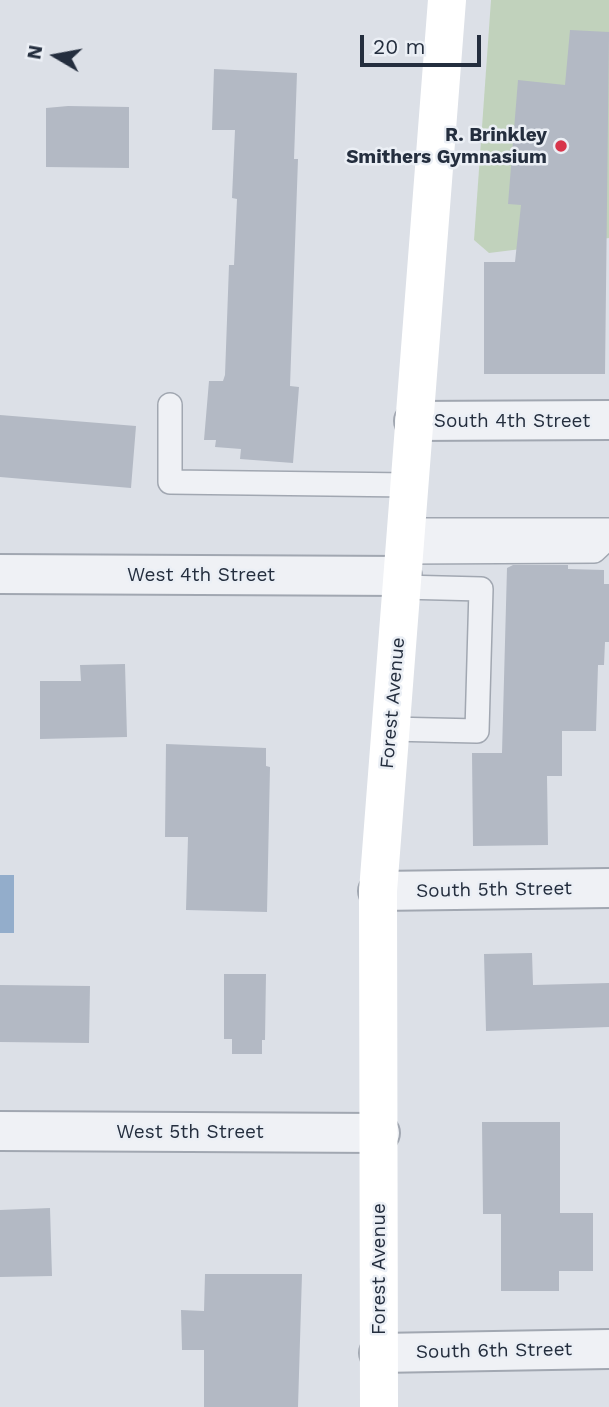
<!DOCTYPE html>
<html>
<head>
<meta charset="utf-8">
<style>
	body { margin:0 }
	#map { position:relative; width:609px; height:1407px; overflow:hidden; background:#dce0e7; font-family:"Work Sans",sans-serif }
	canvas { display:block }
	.north { position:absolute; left:21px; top:21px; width:70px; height:70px; -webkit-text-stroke:5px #ebeff5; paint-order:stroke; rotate:280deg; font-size:19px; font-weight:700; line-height:28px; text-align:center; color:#242e3e }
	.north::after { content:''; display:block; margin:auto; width:24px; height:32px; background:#242e3e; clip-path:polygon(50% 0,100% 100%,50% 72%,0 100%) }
	.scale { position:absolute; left:360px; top:35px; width:121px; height:32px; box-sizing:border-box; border:4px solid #242e3e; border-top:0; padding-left:9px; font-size:21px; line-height:24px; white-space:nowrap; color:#242e3e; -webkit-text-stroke:5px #ebeff5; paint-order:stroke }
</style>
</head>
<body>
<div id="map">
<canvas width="609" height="1407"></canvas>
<div class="north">N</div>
<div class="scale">20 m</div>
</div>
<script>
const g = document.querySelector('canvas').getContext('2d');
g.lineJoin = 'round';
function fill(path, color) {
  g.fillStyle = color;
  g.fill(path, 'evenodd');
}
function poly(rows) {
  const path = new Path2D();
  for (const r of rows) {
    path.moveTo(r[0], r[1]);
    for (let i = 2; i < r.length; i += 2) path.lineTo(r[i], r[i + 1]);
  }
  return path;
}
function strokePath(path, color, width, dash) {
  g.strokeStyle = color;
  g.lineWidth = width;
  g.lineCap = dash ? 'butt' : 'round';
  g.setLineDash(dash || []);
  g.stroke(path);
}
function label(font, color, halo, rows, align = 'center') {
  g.font = font + ' "Work Sans",sans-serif';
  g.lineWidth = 5;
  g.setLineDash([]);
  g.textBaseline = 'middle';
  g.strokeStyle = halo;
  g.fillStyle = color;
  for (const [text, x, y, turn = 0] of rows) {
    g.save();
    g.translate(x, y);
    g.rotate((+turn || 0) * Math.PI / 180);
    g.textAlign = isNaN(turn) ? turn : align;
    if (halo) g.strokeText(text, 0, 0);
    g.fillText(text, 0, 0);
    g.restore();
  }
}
const green = poly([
	[491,0,609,0,609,238,489,253,474,240]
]);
const water = poly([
	[0,875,14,875,14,933,0,933]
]);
const building = poly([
	[570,30,609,32,605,374,484,374,484,262,515,262,521,205,508,204,518,80,565,85],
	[214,69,297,73,294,159,298,159,290,386,299,387,293,463,240,459,241,449,215,447,216,440,204,440,209,381,223,381,225,375,229,265,234,265,237,199,232,198,235,130,212,130],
	[68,106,129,107,129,168,46,167,46,108],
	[0,415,136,426,131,488,0,477],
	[513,565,568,565,568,569,604,570,604,584,609,584,609,642,605,642,604,665,598,665,596,731,562,731,562,776,547,776,548,845,473,846,472,753,502,753,507,568],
	[125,664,127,737,40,739,40,681,81,681,80,665],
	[166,744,266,748,266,766,270,767,267,912,186,910,188,837,165,837],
	[532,953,533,985,609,983,609,1027,486,1031,484,954],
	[224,974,266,974,265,1040,262,1040,262,1054,232,1054,232,1039,224,1039],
	[0,985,90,986,89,1043,0,1042],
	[482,1122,560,1122,560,1213,593,1213,593,1271,559,1271,559,1291,501,1291,501,1214,483,1214],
	[50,1208,52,1276,0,1277,0,1210],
	[205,1274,302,1274,298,1407,204,1407,204,1350,182,1350,181,1310,204,1311]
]);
const service = poly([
	[170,405,170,482,409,485],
	[406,530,609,530],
	[404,552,594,551,609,537],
	[390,729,477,731,481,589,402,587]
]);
const minor = poly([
	[414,421,609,420],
	[0,574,402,576],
	[378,891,609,888],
	[0,1131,380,1133],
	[379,1353,609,1349]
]);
const secondary = poly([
	[379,1407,378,891,447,0]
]);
const markers = [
	[561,146,7,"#d8354b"]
];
const poiNames = [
	["R. Brinkley",547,135],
	["Smithers Gymnasium",547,157]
];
const streetNames = [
	["South 4th Street",512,421],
	["West 4th Street",201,575],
	["Forest Avenue",393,703,-85],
	["South 5th Street",494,890,-1],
	["West 5th Street",190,1132],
	["Forest Avenue",379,1269,-90],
	["South 6th Street",494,1351,-1]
];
fill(green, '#c1d2bc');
fill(water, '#93adcb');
fill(building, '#b3b9c4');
strokePath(service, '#a1a7b1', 26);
strokePath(minor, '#a1a7b1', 42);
strokePath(service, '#eff1f5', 23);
strokePath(minor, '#eff1f5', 38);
strokePath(secondary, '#fff', 38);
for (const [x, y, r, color] of markers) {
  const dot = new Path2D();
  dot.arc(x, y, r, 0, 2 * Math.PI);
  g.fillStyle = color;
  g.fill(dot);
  strokePath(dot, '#ebeff5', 2.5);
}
label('bold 19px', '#242e3e', '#ebeff5', poiNames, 'right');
label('19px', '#242e3e', '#ebeff5', streetNames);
</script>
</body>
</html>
